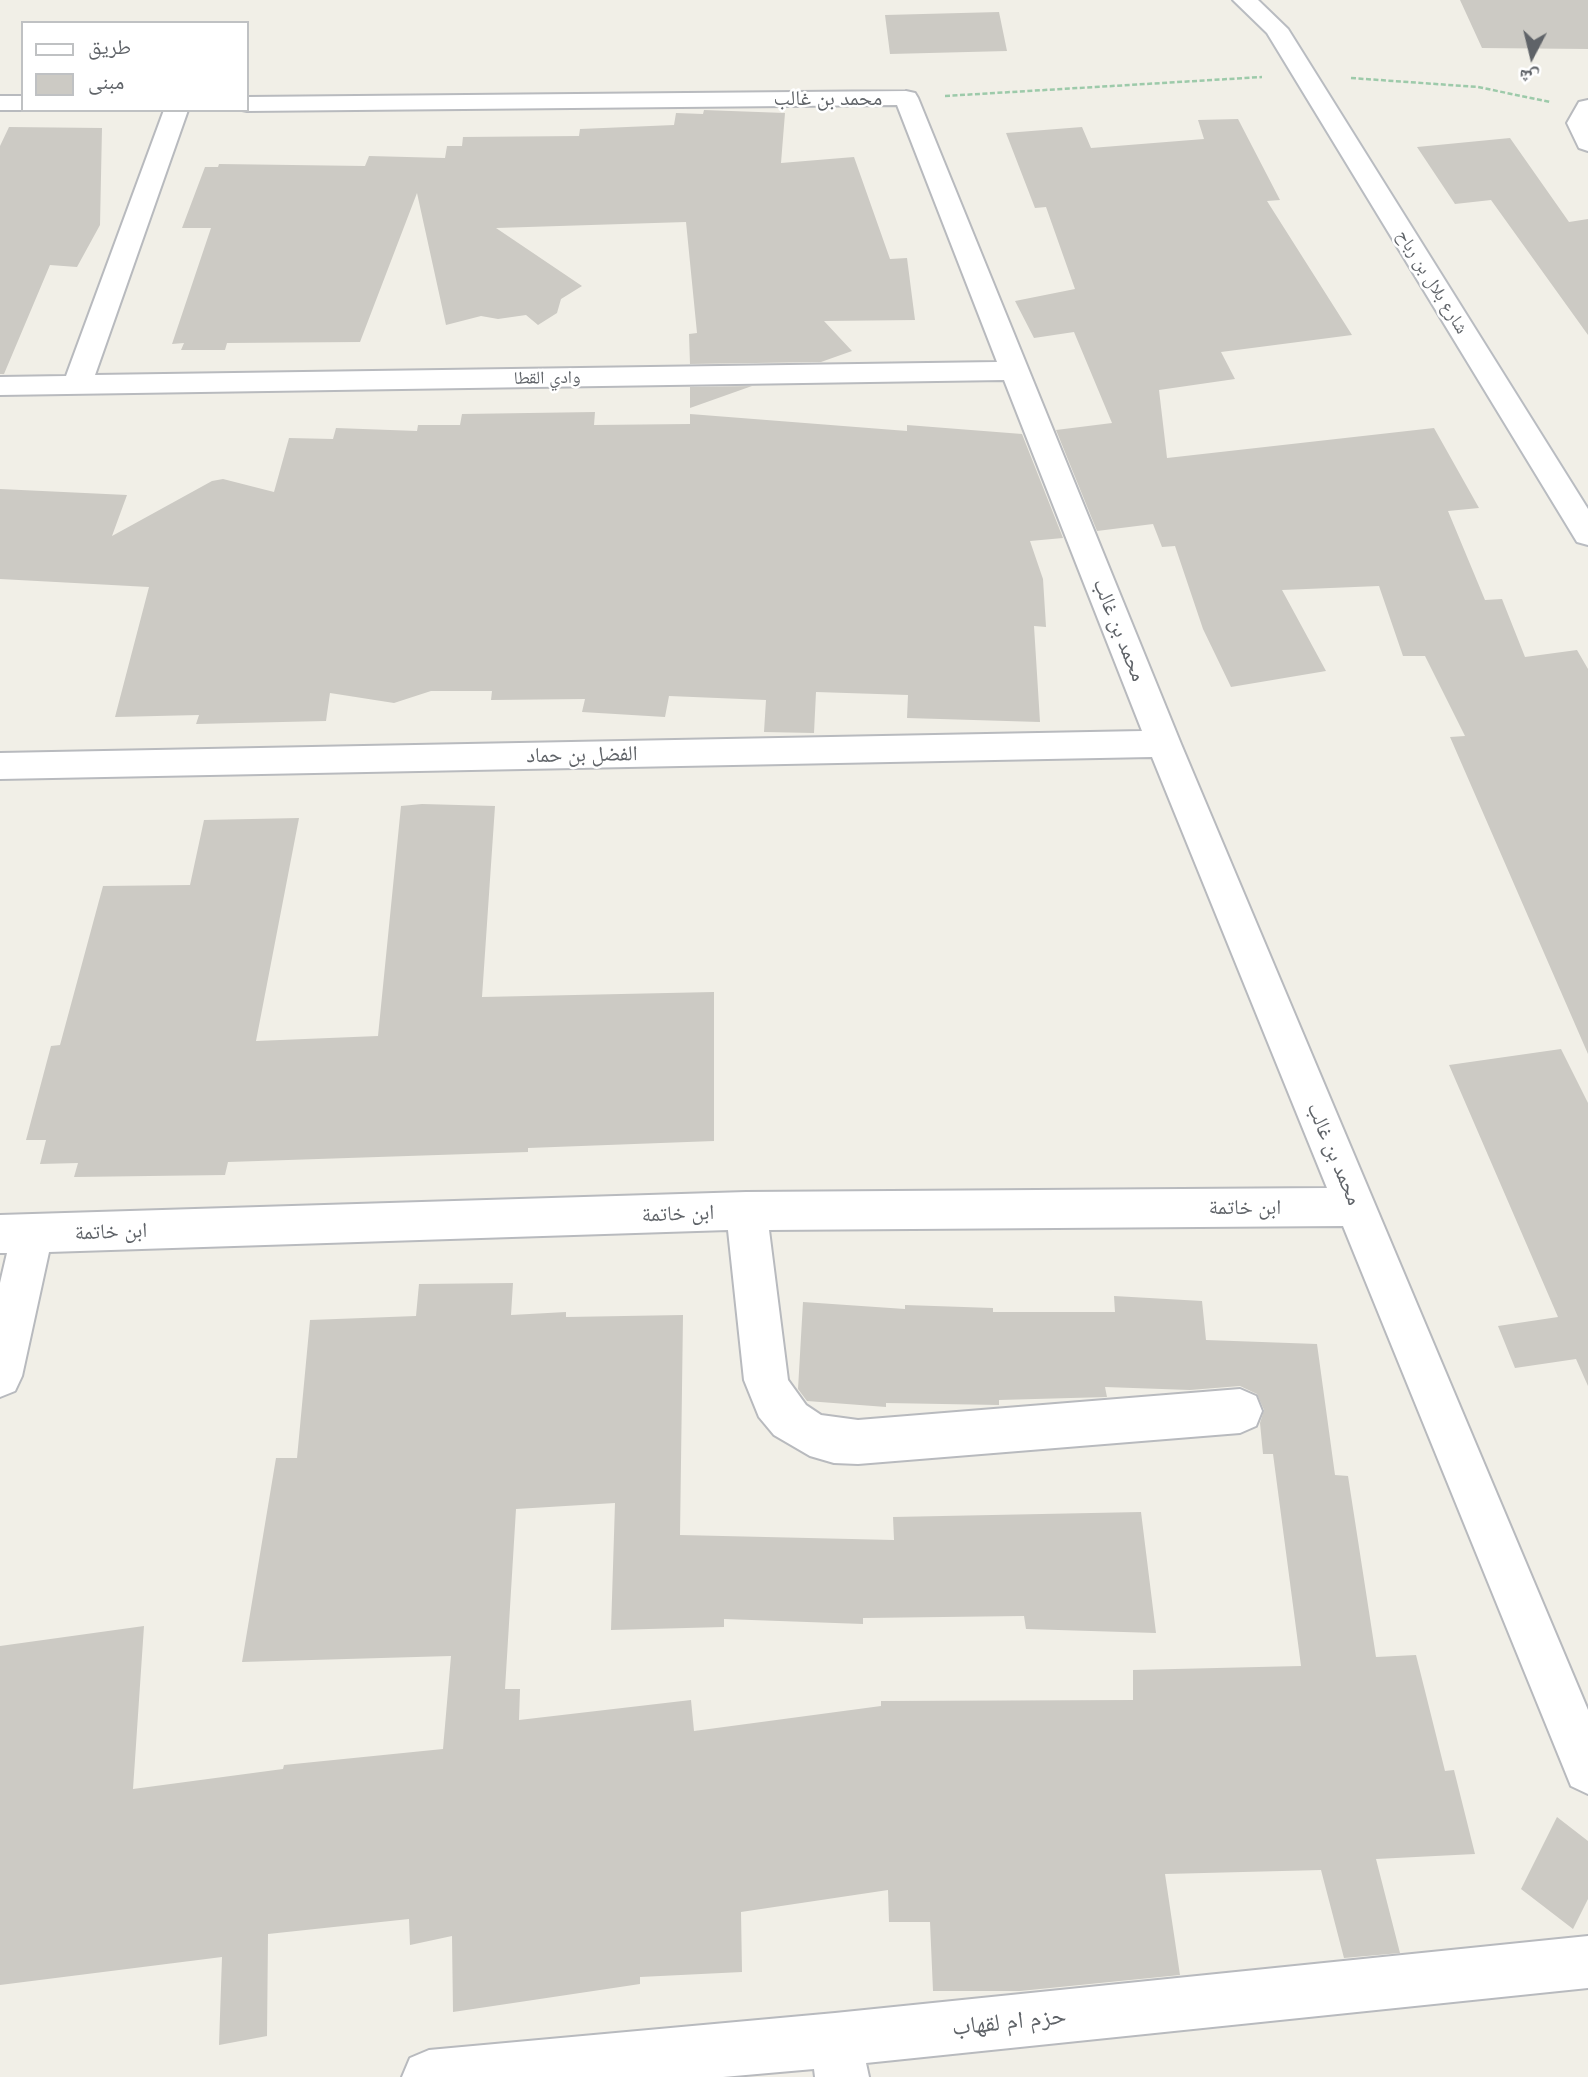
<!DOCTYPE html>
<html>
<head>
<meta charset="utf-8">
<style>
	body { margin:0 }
	#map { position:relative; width:1588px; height:2077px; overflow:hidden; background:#f1efe7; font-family:Montserrat,"Noto Naskh Arabic",sans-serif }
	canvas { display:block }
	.legend { position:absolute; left:21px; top:21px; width:228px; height:91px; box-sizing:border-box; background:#fff; border:2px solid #bfc1c3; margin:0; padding:9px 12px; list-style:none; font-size:21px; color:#5f6368 }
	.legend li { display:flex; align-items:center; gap:14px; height:35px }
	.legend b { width:35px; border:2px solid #bfc1c3 }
	.north { position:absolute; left:1497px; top:21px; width:70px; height:70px; -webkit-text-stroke:5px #fff; paint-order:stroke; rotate:187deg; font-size:19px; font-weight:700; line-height:28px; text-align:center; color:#5f6368 }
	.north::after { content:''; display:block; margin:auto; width:24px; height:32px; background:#5f6368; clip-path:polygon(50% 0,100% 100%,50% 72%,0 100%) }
</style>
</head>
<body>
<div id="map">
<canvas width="1588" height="2077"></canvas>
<ul class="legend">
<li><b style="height:9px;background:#fff"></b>طريق</li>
<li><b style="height:19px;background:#cccac4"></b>مبنى</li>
</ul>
<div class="north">ش</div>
</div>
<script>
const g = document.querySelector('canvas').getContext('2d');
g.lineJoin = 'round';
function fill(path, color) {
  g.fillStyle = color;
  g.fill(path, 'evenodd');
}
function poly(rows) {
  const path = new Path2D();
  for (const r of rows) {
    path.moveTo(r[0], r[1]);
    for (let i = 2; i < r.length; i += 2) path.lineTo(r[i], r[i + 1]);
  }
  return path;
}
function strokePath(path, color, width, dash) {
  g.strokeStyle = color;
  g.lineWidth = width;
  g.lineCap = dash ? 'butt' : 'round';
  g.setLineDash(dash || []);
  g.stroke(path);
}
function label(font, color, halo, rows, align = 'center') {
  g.font = font + ' Montserrat,"Noto Naskh Arabic",sans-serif';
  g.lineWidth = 5;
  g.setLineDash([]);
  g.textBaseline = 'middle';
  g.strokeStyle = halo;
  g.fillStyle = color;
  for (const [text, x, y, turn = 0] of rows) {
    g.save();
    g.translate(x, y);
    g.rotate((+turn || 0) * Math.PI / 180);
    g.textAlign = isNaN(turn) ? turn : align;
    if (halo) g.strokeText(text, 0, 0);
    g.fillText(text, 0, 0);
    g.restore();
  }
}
const building = poly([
	[1460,0,1588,0,1588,49,1482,48],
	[999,12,1007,51,890,54,885,15],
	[704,110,785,113,781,163,854,157,890,259,907,258,915,320,824,321,852,351,821,362,690,364,689,334,697,333,686,222,496,228,582,286,561,299,557,313,538,325,526,315,498,319,481,316,446,325,417,193,360,342,227,343,225,350,181,350,184,343,172,344,211,228,182,228,205,167,218,167,219,164,365,166,369,156,445,158,447,146,462,146,463,137,579,136,580,129,674,125,676,113,703,114],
	[1238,119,1280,200,1267,201,1352,335,1221,352,1235,379,1159,390,1167,458,1434,428,1479,508,1448,511,1485,600,1502,599,1525,657,1577,650,1588,669,1588,1054,1450,737,1465,736,1425,656,1403,656,1379,586,1282,590,1326,671,1231,687,1203,629,1175,546,1162,547,1153,524,1097,531,1056,430,1112,423,1074,332,1034,338,1015,301,1075,289,1046,207,1035,208,1006,133,1082,127,1091,148,1204,139,1198,120],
	[9,127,102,128,100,225,77,267,50,265,4,374,0,374,0,146],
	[1510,138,1569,222,1588,219,1588,335,1491,200,1455,204,1417,147],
	[752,386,690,408,690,387],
	[595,412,594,425,690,424,690,414,907,431,907,425,1022,434,1063,538,1030,541,1043,579,1046,627,1034,626,1040,722,907,718,908,695,816,692,814,733,764,732,766,700,669,696,665,717,582,712,585,699,491,700,492,691,431,691,394,703,330,693,326,721,196,724,199,715,115,717,149,587,0,579,0,489,127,495,112,536,212,481,223,479,274,492,289,438,333,439,336,428,417,431,418,425,460,425,462,414],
	[422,804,495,806,482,997,714,992,714,1141,528,1148,528,1152,228,1162,225,1175,74,1177,78,1163,40,1164,46,1140,26,1140,51,1046,60,1045,103,886,190,885,204,820,299,818,256,1041,378,1036,401,806],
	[1561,1049,1588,1103,1588,1386,1576,1359,1515,1368,1498,1326,1558,1317,1449,1065],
	[513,1283,511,1315,566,1312,566,1317,683,1315,680,1535,894,1540,893,1517,1141,1512,1156,1633,1026,1629,1024,1616,863,1618,863,1624,724,1619,724,1627,611,1630,615,1503,516,1509,505,1689,520,1689,519,1720,691,1700,694,1731,881,1706,881,1701,1133,1700,1133,1670,1301,1666,1273,1454,1263,1454,1260,1423,1264,1410,1257,1394,1240,1386,1190,1390,1105,1387,1107,1397,999,1400,999,1405,886,1403,886,1407,807,1401,798,1389,803,1302,905,1309,905,1305,993,1308,993,1312,1115,1312,1114,1296,1202,1301,1206,1340,1317,1344,1335,1475,1348,1476,1376,1657,1416,1655,1445,1771,1454,1770,1475,1854,1376,1859,1400,1953,1344,1958,1321,1870,1165,1874,1180,1975,1020,1991,933,1991,930,1922,889,1922,888,1890,741,1912,742,1972,640,1977,640,1984,453,2012,452,1936,410,1945,409,1919,268,1934,267,2036,219,2045,222,1957,0,1985,0,1646,144,1626,133,1789,283,1769,284,1765,443,1749,451,1656,242,1662,276,1458,297,1458,310,1320,416,1316,419,1284],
	[1557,1817,1588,1841,1588,1899,1573,1929,1521,1889]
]);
const path = poly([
	[1351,78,1478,87,1550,102],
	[945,96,1262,77]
]);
const street = poly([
	[906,91,915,93,918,98,1181,744,1588,1710,1588,1794,1571,1786,1343,1226,769,1230,788,1380,806,1405,821,1415,858,1420,1240,1389,1256,1396,1262,1411,1256,1426,1240,1433,858,1464,834,1463,810,1456,774,1435,759,1417,744,1380,728,1230,49,1252,22,1376,15,1391,0,1397,0,1283,7,1253,0,1253,0,1215,746,1192,1327,1188,1152,757,0,779,0,753,1142,731,1004,380,0,395,0,377,66,376,164,110,188,110,95,375,997,362,897,105,247,111,242,110,247,110,247,97,906,91],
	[0,96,23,96,23,110,0,110,0,96],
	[1588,100,1588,151,1579,148,1567,123,1579,102,1588,100],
	[1588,1936,1588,1988,866,2063,869,2077,815,2077,814,2069,723,2077,402,2077,410,2058,429,2050,835,2013,1588,1936]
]);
const secondary = poly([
	[1233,0,1258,0,1288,29,1588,509,1588,545,1577,542,1267,33,1233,0]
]);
const farStreetnames = [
	["شارع بلال بن رباح",1432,282,58],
	["وادي القطا",547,378,-1]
];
const streetNames = [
	["محمد بن غالب",828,99],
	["محمد بن غالب",1119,630,68],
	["الفضل بن حماد",582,755,-1],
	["محمد بن غالب",1334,1154,67],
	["ابن خاتمة",1245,1208],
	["ابن خاتمة",678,1214,-2],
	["ابن خاتمة",111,1232,-2]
];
const nearStreetnames = [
	["حزم ام لقهاب",1009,2022,-6]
];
fill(building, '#cccac4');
strokePath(street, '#b8babe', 4);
strokePath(secondary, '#b9bcc1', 4);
strokePath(path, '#9dcaaa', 2.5, [5, 2.5]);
fill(street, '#fff');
fill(secondary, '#fff');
label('18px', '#5f6368', '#fff', farStreetnames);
label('21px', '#5f6368', '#fff', streetNames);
label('24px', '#5f6368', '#fff', nearStreetnames);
</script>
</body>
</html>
